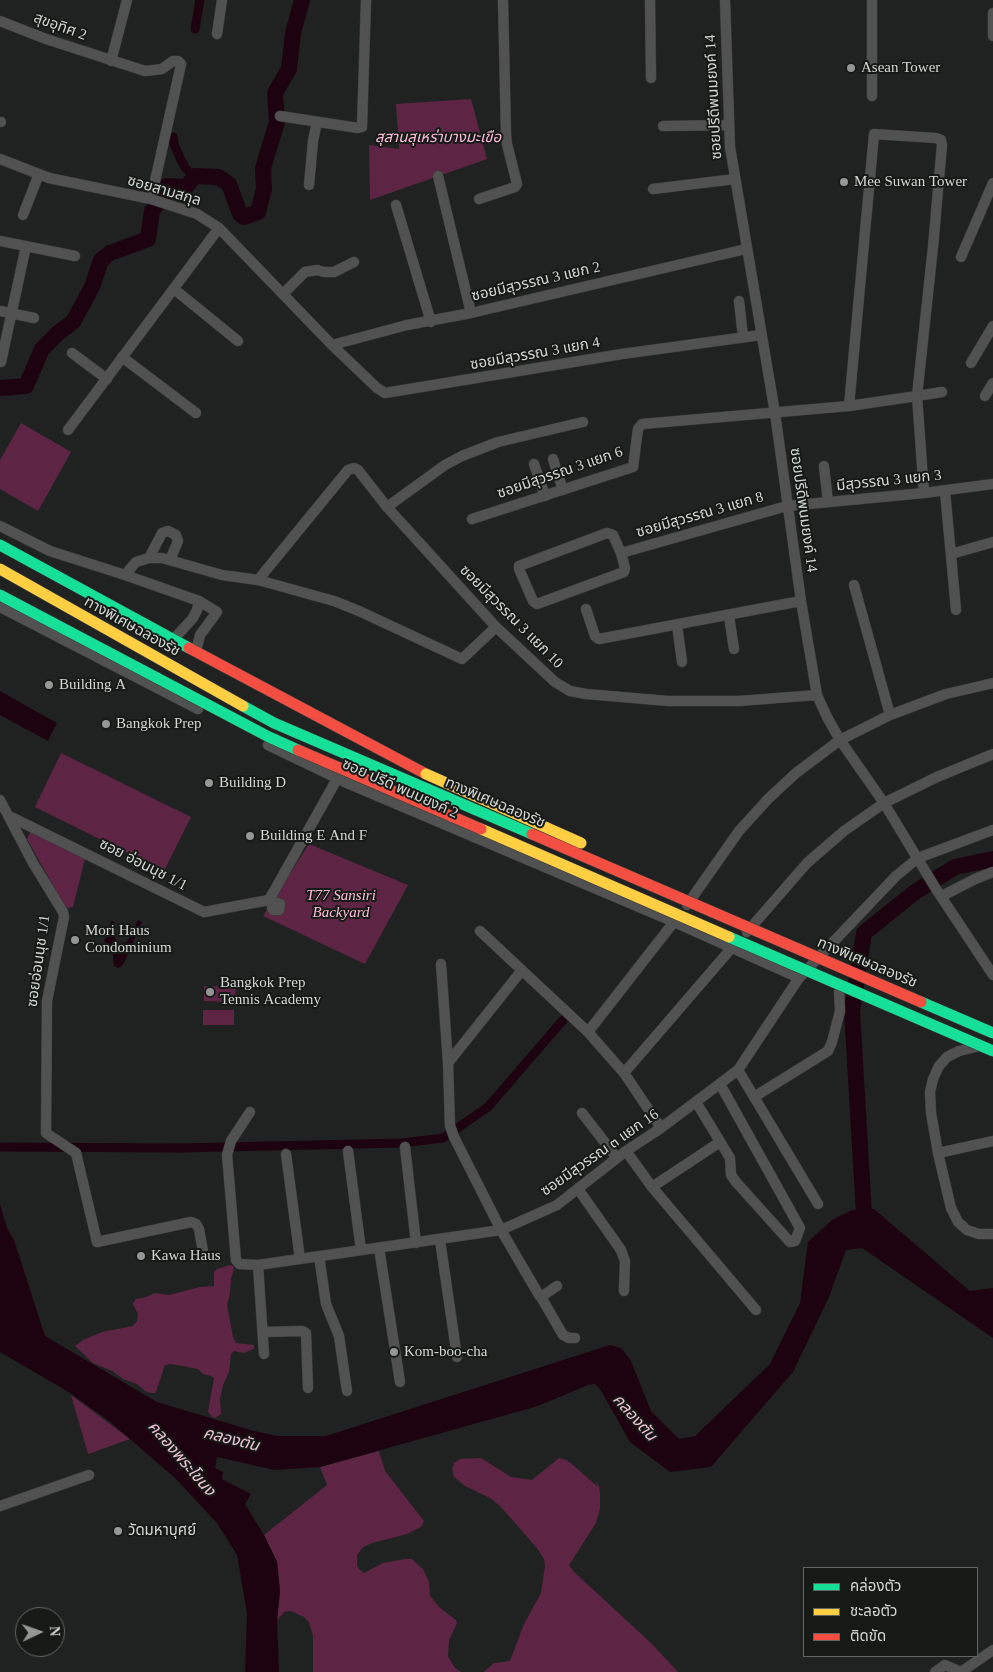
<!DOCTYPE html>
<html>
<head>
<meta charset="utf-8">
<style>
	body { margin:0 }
	#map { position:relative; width:993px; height:1672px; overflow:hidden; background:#202221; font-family:"Times New Roman","Noto Sans Thai",serif }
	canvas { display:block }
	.legend { position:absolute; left:803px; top:1567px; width:175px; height:90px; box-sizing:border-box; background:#161a17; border:1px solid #626563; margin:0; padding:6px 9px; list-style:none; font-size:15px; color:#d3d6d4 }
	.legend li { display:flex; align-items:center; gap:10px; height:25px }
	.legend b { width:25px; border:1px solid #626563 }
	.north { position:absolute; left:15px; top:1607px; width:50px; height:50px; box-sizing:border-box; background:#161a17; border:1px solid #626563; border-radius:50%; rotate:87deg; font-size:14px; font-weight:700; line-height:20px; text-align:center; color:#d3d6d4 }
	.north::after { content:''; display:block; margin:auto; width:18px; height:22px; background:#949795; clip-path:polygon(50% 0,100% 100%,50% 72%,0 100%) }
</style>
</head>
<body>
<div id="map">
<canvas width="993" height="1672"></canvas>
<ul class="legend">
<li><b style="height:6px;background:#16e098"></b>คล่องตัว</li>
<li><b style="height:6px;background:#ffcf43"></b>ชะลอตัว</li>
<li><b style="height:6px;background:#f24e42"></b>ติดขัด</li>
</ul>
<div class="north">N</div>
</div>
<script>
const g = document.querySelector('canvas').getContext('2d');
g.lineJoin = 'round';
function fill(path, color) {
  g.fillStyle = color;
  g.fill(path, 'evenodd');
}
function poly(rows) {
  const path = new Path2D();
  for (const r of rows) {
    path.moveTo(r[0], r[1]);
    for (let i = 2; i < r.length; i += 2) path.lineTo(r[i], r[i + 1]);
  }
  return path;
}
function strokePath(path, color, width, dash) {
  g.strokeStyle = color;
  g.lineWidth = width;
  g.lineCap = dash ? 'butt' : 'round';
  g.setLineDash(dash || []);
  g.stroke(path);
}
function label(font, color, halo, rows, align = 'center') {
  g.font = font + ' "Times New Roman","Noto Sans Thai",serif';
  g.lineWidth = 4;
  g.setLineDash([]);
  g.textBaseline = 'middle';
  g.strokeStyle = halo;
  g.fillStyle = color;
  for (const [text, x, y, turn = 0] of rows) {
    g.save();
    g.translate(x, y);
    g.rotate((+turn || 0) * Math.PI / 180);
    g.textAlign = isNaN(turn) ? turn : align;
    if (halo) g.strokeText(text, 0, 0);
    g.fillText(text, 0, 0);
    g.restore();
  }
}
const green = poly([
	[471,99,487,159,370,200,369,145,399,149,396,104],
	[21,423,71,452,38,511,0,489,0,460],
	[61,753,191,817,164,871,35,807],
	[30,833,33,833,85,859,73,907,68,908,64,905,27,839],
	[309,844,408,885,365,964,263,916],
	[204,986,236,987,235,1002,204,1001],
	[203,1010,234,1010,234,1025,203,1025],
	[230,1265,233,1266,234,1269,231,1279,230,1294,227,1305,233,1337,236,1343,254,1345,254,1349,244,1353,234,1351,231,1354,229,1372,223,1385,220,1399,221,1414,215,1418,212,1417,208,1412,214,1378,211,1376,203,1374,198,1369,171,1364,165,1365,157,1389,155,1393,151,1393,145,1391,137,1384,123,1379,112,1371,93,1363,75,1346,83,1340,102,1332,133,1326,137,1321,138,1314,133,1304,136,1299,146,1297,155,1293,169,1295,200,1287,214,1286,214,1272,217,1269],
	[71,1395,130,1439,88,1454],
	[379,1451,385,1471,424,1521,421,1527,407,1534,372,1543,363,1547,357,1555,357,1566,361,1571,364,1573,383,1563,405,1559,412,1559,423,1569,429,1582,430,1596,439,1607,456,1620,457,1623,449,1640,448,1656,455,1668,461,1672,313,1672,313,1636,309,1622,304,1617,291,1611,284,1612,277,1620,280,1591,277,1562,264,1535,327,1485,320,1467],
	[481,1458,511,1477,532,1480,559,1458,566,1460,572,1464,598,1487,595,1480,599,1486,600,1493,600,1508,596,1523,569,1565,573,1571,651,1643,678,1672,484,1672,494,1663,510,1661,524,1624,541,1593,545,1566,544,1559,537,1548,500,1506,490,1498,465,1486,454,1477,452,1470,454,1463,460,1459]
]);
const water = poly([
	[0,691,57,723,48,741,0,715],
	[138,920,142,922,123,965,118,968,114,966,112,948,110,944,104,942,111,921,114,922,115,938,117,942,120,944,127,942],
	[0,1204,7,1228,14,1240,45,1336,157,1402,254,1431,278,1436,326,1436,610,1345,621,1348,630,1359,651,1411,679,1439,695,1436,770,1364,800,1303,808,1242,832,1220,852,1210,874,1209,970,1291,993,1288,993,1338,862,1248,846,1250,829,1297,793,1372,711,1467,670,1472,630,1442,600,1389,595,1384,588,1385,538,1406,320,1467,274,1470,217,1457,215,1468,223,1472,222,1479,251,1494,245,1504,264,1535,277,1562,280,1591,277,1620,279,1672,245,1672,247,1613,237,1555,217,1523,175,1478,109,1421,67,1391,0,1352]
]);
const canal = poly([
	[195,29,200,0],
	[173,137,174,144,181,160,186,169,195,176],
	[0,1147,180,1148,402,1143,443,1138,488,1107,563,1020]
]);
const river = poly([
	[0,388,26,386,42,349,58,333,73,322,92,287,101,260,110,253,148,239,152,211,164,194,167,186,186,187,195,176,218,177,229,184,240,214,244,217,258,212,264,189,263,168,277,122,275,93,289,69,293,33,302,0],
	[865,1231,852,1011,864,933,915,892,955,867,993,859]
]);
const street = poly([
	[650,0,651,78],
	[725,0,730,147,775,413,801,601,817,695,827,717,840,740,884,803,936,889,993,975],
	[872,0,872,96],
	[993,13,993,36],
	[0,21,46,39,145,71,162,69,173,61,178,61,181,64,180,69,151,199],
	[217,34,222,0],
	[111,61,127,0],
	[280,116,358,128,362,127,366,0],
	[0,122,1,122],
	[663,126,728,125],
	[0,159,49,178,151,199,197,214,219,228,332,345,377,388,385,393,622,354,761,335],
	[438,176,471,313],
	[309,185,313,141,317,122],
	[653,189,735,179],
	[479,199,515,187,517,184,507,144,506,134,503,0],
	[396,205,431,322],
	[23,215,39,174],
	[0,241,75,256],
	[961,257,993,183],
	[174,289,238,341],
	[283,294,305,272,317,270,324,272,334,272,354,262],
	[739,301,743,337],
	[0,311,34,318],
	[332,345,407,325,471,313,746,249],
	[72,353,107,379],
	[122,357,196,413],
	[1,362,26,246],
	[971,363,993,326],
	[985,396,993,383],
	[68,430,219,228],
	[553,459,563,490],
	[534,464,545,496],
	[824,466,828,502],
	[945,491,956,610],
	[924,493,917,396,942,392],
	[387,507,445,465,462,456,498,442,583,422],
	[472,519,633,467,638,429,642,424,849,406,917,396,933,247,942,145,941,140,936,138,874,134,849,406],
	[0,526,50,551,125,575,199,601,217,612,200,635,196,651],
	[607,533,613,535,621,553,625,568,624,572,537,604,533,601,519,569,519,566,607,533],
	[621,553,787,506,924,493,993,484],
	[951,554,993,542],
	[149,558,162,533,168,531,176,535,178,541,170,560],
	[125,575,136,562,149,558,162,558,222,575,258,580,334,601,359,611,462,659,496,627],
	[258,580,348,470,354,468,358,470,387,507,496,627,555,682,570,691,586,694,668,701,739,701,817,695],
	[854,585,890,715],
	[0,607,198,709],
	[586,609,595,636,599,639,801,601],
	[729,616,734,649],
	[677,625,682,662],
	[173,640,193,618,197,610,199,601],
	[268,745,349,784,674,922,799,978],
	[0,800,33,863,63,912,64,917,47,1001,46,1133,76,1153,97,1242,191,1222,196,1224,199,1229,204,1257],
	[9,816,204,912,269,900,337,779],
	[942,896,975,879,993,872],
	[269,900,274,904,277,903,280,904,279,910,273,910,272,908,274,904],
	[687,905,739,831,768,799,796,773,840,740,890,715,946,694,993,683],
	[480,931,588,1032,624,1073,661,1128],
	[747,932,807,863,844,831,884,803,937,777,993,754],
	[441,964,448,1063],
	[522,970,448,1063,450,1126,454,1137,501,1230,539,1295,541,1297,557,1286],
	[588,1032,677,918],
	[980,1046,959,1051,947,1057,939,1066,933,1079,930,1092,931,1113,938,1153,951,1208,958,1222,967,1230,979,1234,993,1234],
	[738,1070,818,1204],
	[624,1073,735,944],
	[754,1097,828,1051,832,1042,840,1011,839,992],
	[696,1102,730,1158,731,1175,736,1182,790,1242,795,1241,800,1228,720,1084],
	[250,1112,231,1141,227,1155,236,1260,239,1264,258,1265,501,1230,557,1205,626,1151,661,1128,738,1070,799,978,896,876,918,858,993,830],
	[582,1113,617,1158],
	[405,1147,416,1243],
	[348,1151,361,1250],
	[626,1151,652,1187,756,1310],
	[938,1153,993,1141],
	[286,1154,300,1259],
	[652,1187,720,1142],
	[578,1189,621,1250,625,1261,624,1291],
	[440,1240,457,1357],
	[379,1248,400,1382],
	[319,1256,326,1304,339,1336,347,1391],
	[258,1265,264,1354],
	[541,1297,563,1335,569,1338,575,1338],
	[263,1332,302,1331,306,1333,308,1388],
	[0,1506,89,1475],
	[935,1672,945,1665,961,1672,993,1650]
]);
const fast = poly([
	[0,545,189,648]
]);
const jam = poly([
	[189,648,426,774]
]);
const fastBridge = poly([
	[0,595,269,737,298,750],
	[243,706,274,723,532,834],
	[729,937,993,1051],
	[921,1002,993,1033]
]);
const slowBridge = poly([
	[0,569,243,706],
	[426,774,581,843],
	[481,829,729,937]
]);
const jamBridge = poly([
	[298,750,481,829],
	[532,834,921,1002]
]);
const markers = [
	[851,68,5,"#949795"],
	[844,182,5,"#949795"],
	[49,685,5,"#949795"],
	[106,724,5,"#949795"],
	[209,783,5,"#949795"],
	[250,836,5,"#949795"],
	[75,940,5,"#949795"],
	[210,992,5,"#949795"],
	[141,1256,5,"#949795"],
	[394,1352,5,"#949795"],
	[118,1531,5,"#949795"]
];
const streetNames = [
	["สุขอุทิศ 2",60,27,20],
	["ซอยปรีดีพนมยงค์ 14",714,97,-93],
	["ซอยสามสกุล",164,191,16],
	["ซอยมีสุวรรณ 3 แยก 2",536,282,-13],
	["ซอยมีสุวรรณ 3 แยก 4",535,354,-10],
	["ซอยมีสุวรรณ 3 แยก 6",560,473,-19],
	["มีสุวรรณ 3 แยก 3",889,481,-6],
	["ซอยปรีดีพนมยงค์ 14",803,510,82],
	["ซอยมีสุวรรณ 3 แยก 8",700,515,-16],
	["ซอยมีสุวรรณ 3 แยก 10",511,617,45],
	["ทางพิเศษฉลองรัช",132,627,29],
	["ซอย ปรีดี พนมยงค์ 2",400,789,24],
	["ทางพิเศษฉลองรัช",495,803,23],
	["ซอย อ่อนนุช 1/1",143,865,27],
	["ซอยอ่อนนุช 1/1",39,961,-82],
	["ทางพิเศษฉลองรัช",867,963,23],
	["ซอยมีสุวรรณ ๓ แยก 16",600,1153,-35]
];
const poiNames = [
	["Asean Tower",861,68],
	["Mee Suwan Tower",854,182],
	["Building A",59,685],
	["Bangkok Prep",116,724],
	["Building D",219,783],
	["Building E And F",260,836],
	["Mori Haus",85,931],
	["Condominium",85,948],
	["Bangkok Prep",220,983],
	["Tennis Academy",220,1000],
	["Kawa Haus",151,1256],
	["Kom-boo-cha",404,1352],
	["วัดมหาบุศย์",128,1531]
];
const parkNames = [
	["สุสานสุเหร่าบางมะเขือ",438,138],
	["T77 Sansiri",341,896],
	["Backyard",341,913]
];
const waterNames = [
	["คลองตัน",634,1418,48],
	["คลองตัน",231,1440,14],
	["คลองพระโขนง",181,1459,49]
];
fill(green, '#5d2543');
fill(water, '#1d0310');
strokePath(canal, '#1d0310', 9);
strokePath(river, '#1d0310', 16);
strokePath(street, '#3a3c3b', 11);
strokePath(fast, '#3a3c3b', 12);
strokePath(jam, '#3a3c3b', 12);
strokePath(street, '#505150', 10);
strokePath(fast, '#16e098', 11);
strokePath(jam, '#f24e42', 11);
strokePath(fastBridge, '#3a3c3b', 12, []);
strokePath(slowBridge, '#3a3c3b', 12, []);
strokePath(jamBridge, '#3a3c3b', 12, []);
strokePath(fastBridge, '#16e098', 11);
strokePath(slowBridge, '#ffcf43', 11);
strokePath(jamBridge, '#f24e42', 11);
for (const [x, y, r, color] of markers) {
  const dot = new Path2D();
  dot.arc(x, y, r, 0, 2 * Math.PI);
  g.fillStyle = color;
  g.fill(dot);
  strokePath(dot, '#161a17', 2);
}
label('15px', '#d3d6d4', '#161a17', streetNames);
label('15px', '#d3d6d4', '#161a17', poiNames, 'left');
label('italic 15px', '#febbd9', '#161a17', parkNames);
label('italic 16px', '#f2c5d8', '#161a17', waterNames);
</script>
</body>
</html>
